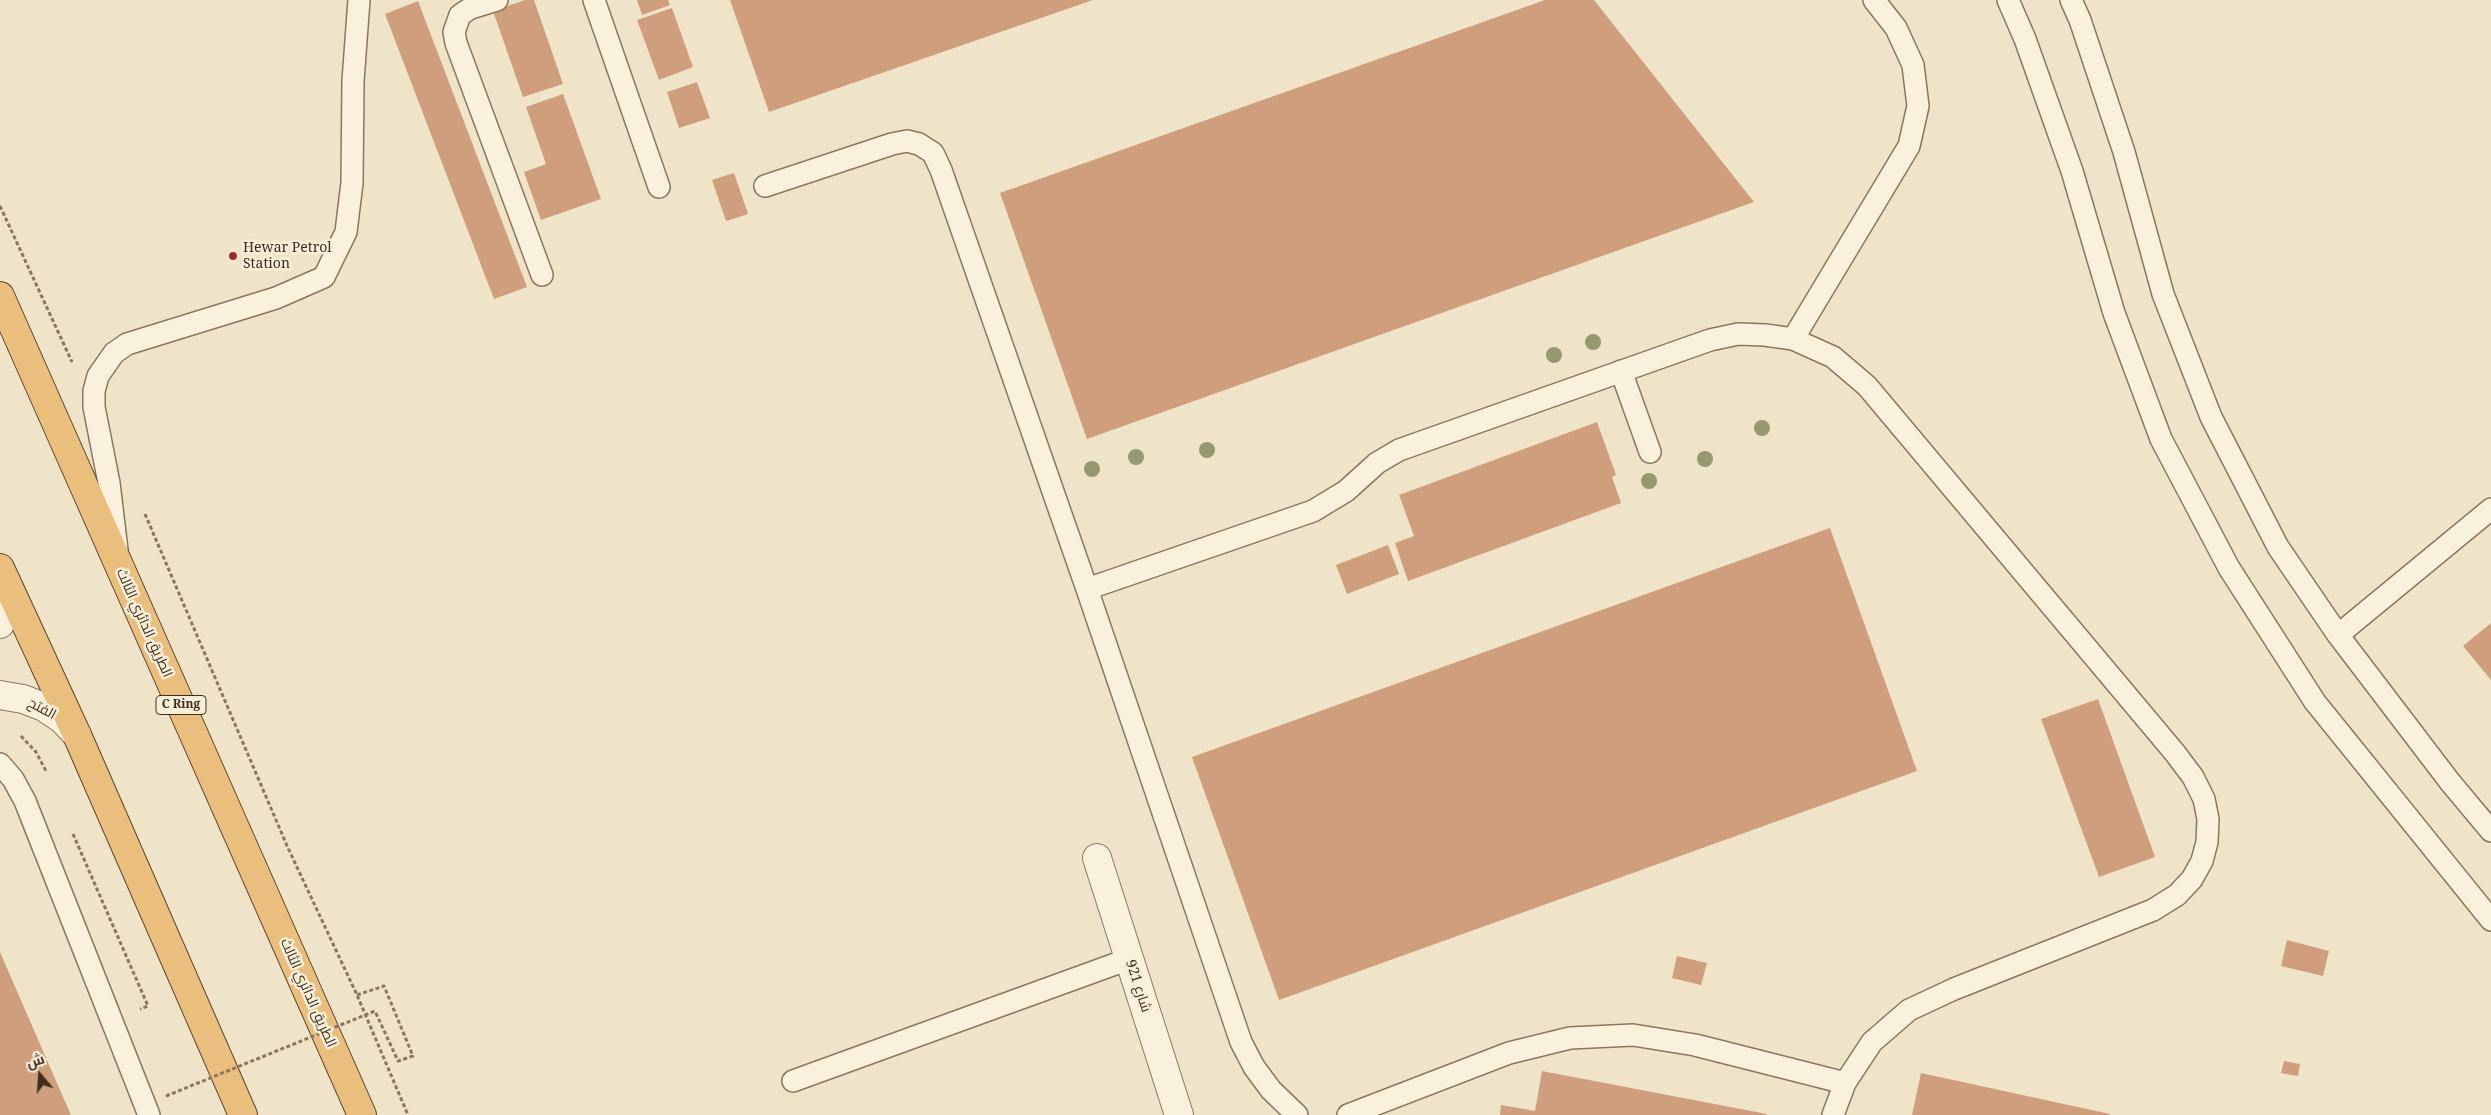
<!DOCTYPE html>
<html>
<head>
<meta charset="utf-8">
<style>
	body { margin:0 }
	#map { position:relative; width:2491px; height:1115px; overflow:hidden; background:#f0e4c8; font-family:"Noto Serif",Cairo,serif }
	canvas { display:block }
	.north { position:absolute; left:15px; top:1050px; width:50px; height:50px; -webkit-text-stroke:4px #f7eed8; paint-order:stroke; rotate:342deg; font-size:14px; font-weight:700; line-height:20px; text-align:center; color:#3d2e20 }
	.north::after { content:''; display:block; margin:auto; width:18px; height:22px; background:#3d2e20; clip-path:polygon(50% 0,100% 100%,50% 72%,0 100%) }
</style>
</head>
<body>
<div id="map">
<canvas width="2491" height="1115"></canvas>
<div class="north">ش</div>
</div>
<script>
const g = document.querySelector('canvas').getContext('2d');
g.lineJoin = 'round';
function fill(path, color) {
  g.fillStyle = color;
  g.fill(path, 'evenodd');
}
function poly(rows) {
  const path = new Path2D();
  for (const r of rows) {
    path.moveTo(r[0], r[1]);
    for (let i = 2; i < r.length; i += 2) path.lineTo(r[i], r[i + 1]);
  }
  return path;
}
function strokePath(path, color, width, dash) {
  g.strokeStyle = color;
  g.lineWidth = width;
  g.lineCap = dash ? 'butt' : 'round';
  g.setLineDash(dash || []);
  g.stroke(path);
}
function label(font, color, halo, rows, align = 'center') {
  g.font = font + ' "Noto Serif",Cairo,serif';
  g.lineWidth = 5;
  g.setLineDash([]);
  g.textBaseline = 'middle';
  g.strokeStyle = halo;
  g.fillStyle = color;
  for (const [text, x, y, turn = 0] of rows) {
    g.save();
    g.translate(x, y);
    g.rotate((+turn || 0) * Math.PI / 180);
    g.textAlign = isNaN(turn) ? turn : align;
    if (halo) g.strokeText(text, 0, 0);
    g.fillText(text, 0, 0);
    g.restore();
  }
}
const building = poly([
	[525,0,534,0,563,84,523,97,493,11],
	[637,0,668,0,670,5,642,15],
	[730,0,1093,0,769,112],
	[1545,0,1594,0,1754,202,1087,439,1000,193],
	[418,1,527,287,494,299,385,14],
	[672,8,693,67,659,80,637,20],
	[697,82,710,118,679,128,667,92],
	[563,94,601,199,541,220,524,172,546,164,526,107],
	[734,173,748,214,726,221,712,180],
	[1597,422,1616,475,1612,477,1621,503,1408,581,1395,543,1414,536,1399,495],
	[1830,528,1917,771,1279,1000,1192,757],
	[1388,545,1399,574,1347,594,1336,565],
	[2491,623,2491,680,2463,646],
	[2098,699,2155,857,2099,877,2041,719],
	[2287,940,2329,951,2323,976,2281,966],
	[0,952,53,1074,71,1115,0,1115],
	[1677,956,1707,963,1701,985,1672,978],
	[2284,1061,2300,1064,2298,1076,2281,1073],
	[1542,1071,1767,1114,1767,1115,1500,1115,1501,1105,1535,1111],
	[1921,1073,2110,1114,2110,1115,1912,1115]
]);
const path = poly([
	[0,206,72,362],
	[145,514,288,848,357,995,408,1115],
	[21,736,36,752,46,771],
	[73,834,148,1006,140,1009],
	[357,995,384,986,413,1056,398,1061,375,1011]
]);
const service = poly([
	[497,0,471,8,460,15,454,32,456,43,542,275],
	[594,0,659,187],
	[2008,0,2025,39,2072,171,2114,313,2161,439,2229,568,2315,702,2491,920],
	[2071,0,2080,20,2124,152,2163,294,2211,417,2278,547,2338,635,2450,782,2491,831],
	[765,186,892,144,907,141,919,144,933,153,941,170,1087,589,1241,1042,1254,1067,1271,1090,1297,1115],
	[1793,339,1909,146,1918,106,1913,65,1896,28,1874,0],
	[1621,371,1650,452],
	[117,550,109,483,94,407,94,391,98,376,114,353,127,344,276,298,324,277,346,232,352,183,353,81,359,0],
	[1087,589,1313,511,1346,491,1377,463,1399,450,1710,340,1738,334,1765,335,1793,339,1833,357,1867,386,2175,753,2193,777,2204,799,2208,819,2207,842,2202,861,2192,879,2177,895,2153,910,1954,989,1909,1010,1872,1042,1845,1083,1833,1115],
	[2338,635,2491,509],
	[0,764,13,779,25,801,149,1115],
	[793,1081,1129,959],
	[1348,1115,1509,1053,1570,1038,1633,1035,1695,1045,1845,1083]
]);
const minor = poly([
	[0,624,4,608,6,582],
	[0,695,23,699,44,707,62,719,77,735],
	[1097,858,1179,1115]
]);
const trunk = poly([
	[0,296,362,1115],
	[0,568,77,735,243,1115]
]);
const pathBridge = poly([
	[166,1096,375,1011]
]);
const trees = [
	[1593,342],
	[1554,355],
	[1762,428],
	[1207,450],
	[1136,457],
	[1705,459],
	[1092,469],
	[1649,481]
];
const markers = [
	[233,256,5,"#9e2a2b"]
];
const shields = [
	[181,705,50]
];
const shieldNames = [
	["C Ring",181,705]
];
const poiNames = [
	["Hewar Petrol",243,248],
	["Station",243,264]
];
const streetNames = [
	["الطريق الدائري الثالث",144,623,66],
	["الفتح",42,709,28],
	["شارع 921",1138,986,72],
	["الطريق الدائري الثالث",308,993,66]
];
fill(building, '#cf9f7d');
strokePath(service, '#8d765c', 24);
strokePath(minor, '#8d765c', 30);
strokePath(trunk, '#5b4430', 30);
strokePath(path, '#8d765c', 3, [4, 2.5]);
strokePath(service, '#faf1dc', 21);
strokePath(minor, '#faf1dc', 28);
strokePath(trunk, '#eabe7c', 28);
strokePath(pathBridge, '#8d765c', 3, [4, 2.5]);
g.fillStyle = '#96986f';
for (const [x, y] of trees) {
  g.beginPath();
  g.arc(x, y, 8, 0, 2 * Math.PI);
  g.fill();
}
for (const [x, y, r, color] of markers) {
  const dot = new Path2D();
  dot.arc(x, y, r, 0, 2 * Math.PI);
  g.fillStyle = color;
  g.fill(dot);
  strokePath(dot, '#f7eed8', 2);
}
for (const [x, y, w] of shields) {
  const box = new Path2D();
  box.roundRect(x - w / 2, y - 9.5, w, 19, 4);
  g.fillStyle = '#f7eed8';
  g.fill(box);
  strokePath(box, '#3d2e20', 1);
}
label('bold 12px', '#3d2e20', null, shieldNames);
label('14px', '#3d2e20', '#f7eed8', poiNames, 'left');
label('14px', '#3d2e20', '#f7eed8', streetNames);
</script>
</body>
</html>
